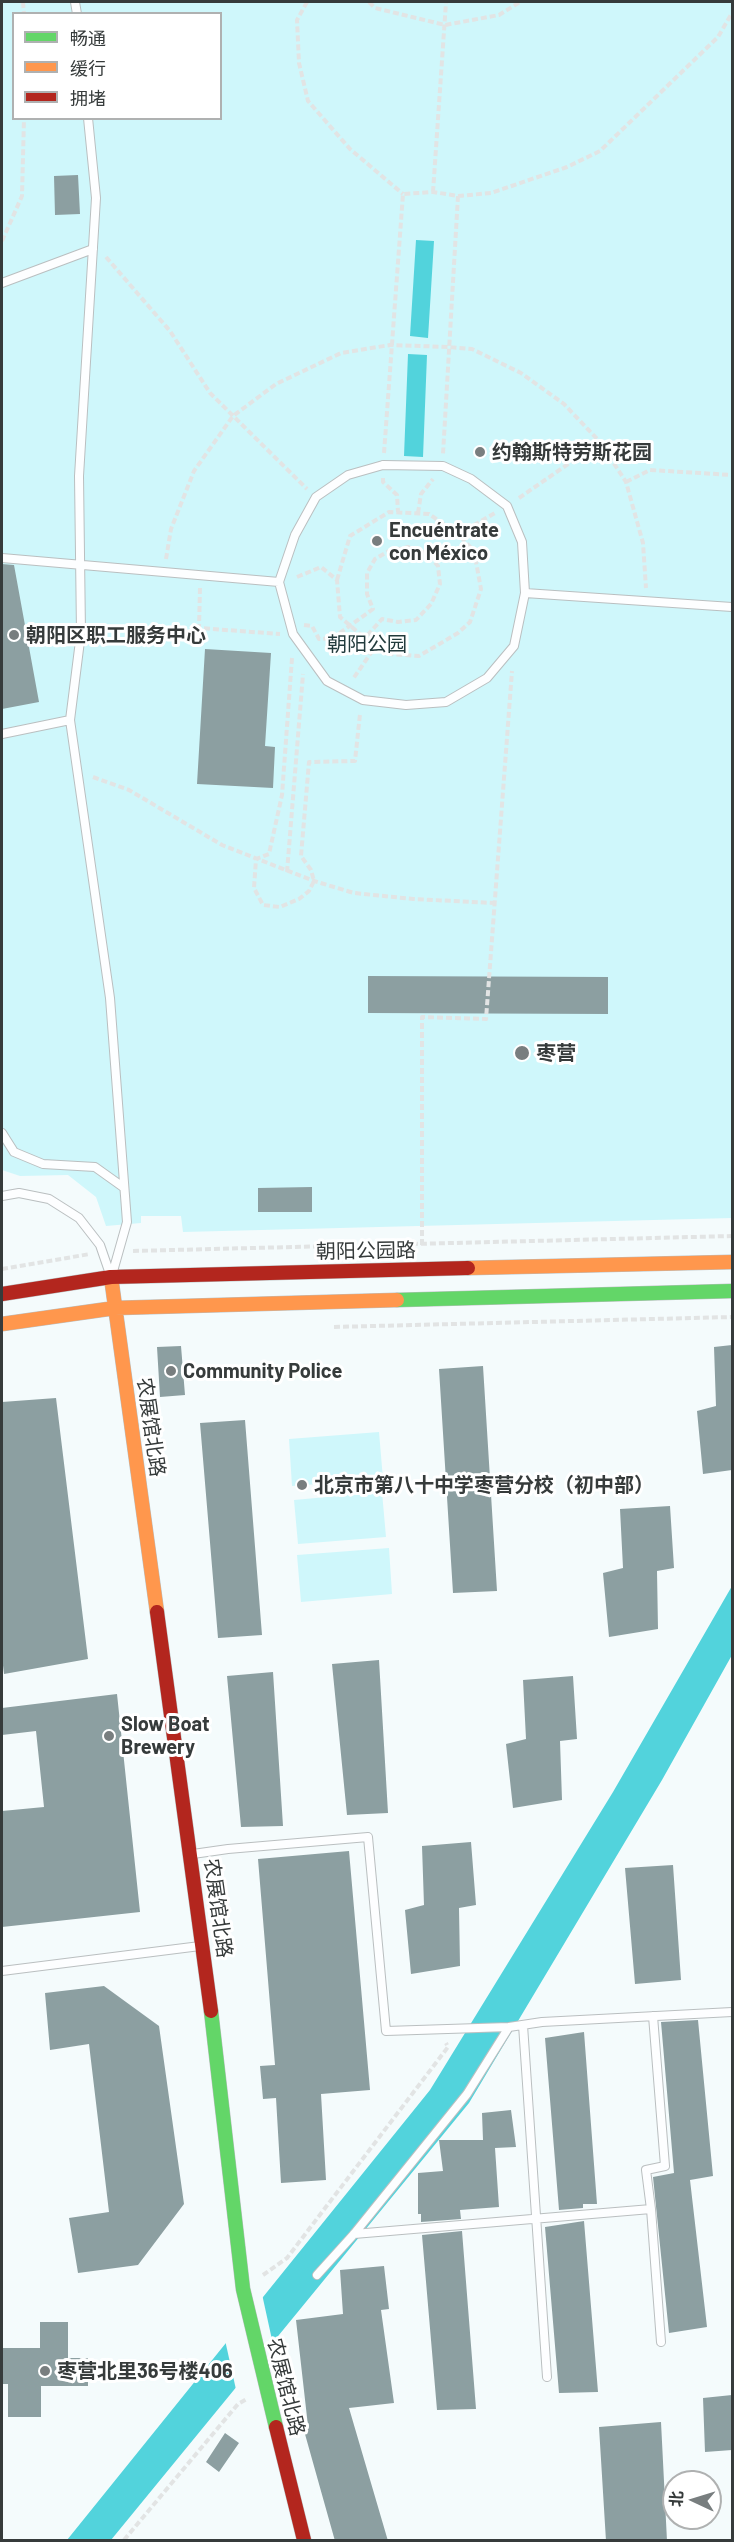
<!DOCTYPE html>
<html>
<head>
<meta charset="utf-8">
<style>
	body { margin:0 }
	#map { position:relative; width:734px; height:2542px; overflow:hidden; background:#f4fbfc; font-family:Barlow,"Noto Sans SC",sans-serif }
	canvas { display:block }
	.frame { position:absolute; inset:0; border:3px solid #363b3b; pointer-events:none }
	.legend { position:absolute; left:12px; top:12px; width:210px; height:108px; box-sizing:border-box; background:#fff; border:2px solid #afb1b1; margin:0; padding:8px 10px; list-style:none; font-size:18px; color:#363b3b }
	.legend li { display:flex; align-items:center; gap:12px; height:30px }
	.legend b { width:30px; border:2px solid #afb1b1 }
	.north { position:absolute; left:662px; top:2470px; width:60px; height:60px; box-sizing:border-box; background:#fff; border:2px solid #afb1b1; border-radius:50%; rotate:274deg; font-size:16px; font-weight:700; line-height:24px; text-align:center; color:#363b3b }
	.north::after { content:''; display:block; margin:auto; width:21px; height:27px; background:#787e7f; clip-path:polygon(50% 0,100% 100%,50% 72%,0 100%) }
</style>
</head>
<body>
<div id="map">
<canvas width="734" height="2542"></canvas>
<div class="frame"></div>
<ul class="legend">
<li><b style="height:8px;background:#63d668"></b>畅通</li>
<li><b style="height:8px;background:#ff974d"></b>缓行</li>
<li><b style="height:8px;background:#b3261e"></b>拥堵</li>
</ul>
<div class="north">北</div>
</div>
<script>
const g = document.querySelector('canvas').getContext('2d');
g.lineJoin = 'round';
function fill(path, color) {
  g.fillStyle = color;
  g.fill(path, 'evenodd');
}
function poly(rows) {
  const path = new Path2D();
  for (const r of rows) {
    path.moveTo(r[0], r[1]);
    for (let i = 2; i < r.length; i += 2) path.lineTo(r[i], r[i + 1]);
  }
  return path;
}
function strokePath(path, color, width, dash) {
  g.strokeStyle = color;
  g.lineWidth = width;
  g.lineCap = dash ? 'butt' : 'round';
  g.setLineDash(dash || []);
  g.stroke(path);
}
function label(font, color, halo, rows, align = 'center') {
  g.font = font + ' Barlow,"Noto Sans SC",sans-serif';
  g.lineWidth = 6;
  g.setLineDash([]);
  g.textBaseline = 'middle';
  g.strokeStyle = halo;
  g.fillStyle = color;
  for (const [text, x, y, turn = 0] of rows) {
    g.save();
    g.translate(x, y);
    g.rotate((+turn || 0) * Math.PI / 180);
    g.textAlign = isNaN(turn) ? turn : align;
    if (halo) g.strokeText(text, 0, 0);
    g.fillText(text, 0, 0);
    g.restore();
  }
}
const green = poly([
	[2,2,732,2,732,1218,183,1232,181,1216,141,1216,141,1223,106,1226,96,1197,68,1175,20,1176,2,1170],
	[14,14,220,14,220,118,14,118],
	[379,1432,383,1479,292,1486,289,1439],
	[382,1492,386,1537,298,1544,294,1500],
	[389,1548,392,1594,301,1602,297,1555]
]);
const water = poly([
	[416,240,434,241,428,338,410,336],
	[408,354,427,355,423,457,404,456],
	[732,1586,732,1655,662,1780,469,2103,111,2540,67,2540,430,2090,613,1792]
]);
const pier = poly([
	[262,2294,274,2349,237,2394,225,2340]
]);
const building = poly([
	[78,175,80,214,55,215,54,176],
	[2,564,14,565,39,702,2,709],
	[205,649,271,653,265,746,275,747,273,788,197,784],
	[368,976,608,977,608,1014,368,1013],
	[312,1187,312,1212,258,1212,258,1188],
	[732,1345,732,1470,703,1474,697,1411,716,1406,714,1347],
	[181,1346,185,1395,160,1397,157,1347],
	[483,1366,497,1591,453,1593,439,1369],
	[56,1398,88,1659,4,1674,2,1657,2,1402],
	[245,1420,262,1635,218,1638,200,1423],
	[670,1506,674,1568,657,1571,658,1629,609,1637,603,1573,623,1568,620,1509],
	[379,1660,388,1813,347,1815,332,1664],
	[273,1672,283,1826,241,1827,227,1676],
	[573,1676,577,1739,560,1741,562,1800,513,1808,506,1744,526,1739,523,1680],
	[117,1694,140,1912,2,1927,2,1811,44,1807,36,1731,2,1735,2,1708],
	[471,1842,476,1905,459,1908,460,1966,411,1974,405,1910,424,1905,422,1846],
	[349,1851,370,2090,321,2094,326,2180,281,2183,276,2098,263,2099,260,2066,275,2065,258,1859],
	[673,1865,681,1980,635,1984,625,1868],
	[104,1986,159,2026,184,2204,138,2265,78,2273,69,2218,109,2212,89,2044,50,2050,45,1993],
	[698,2020,713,2176,690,2180,707,2327,669,2333,653,2177,674,2173,661,2022],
	[584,2032,597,2204,583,2204,583,2208,559,2210,545,2038],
	[511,2110,516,2147,495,2148,499,2207,460,2210,461,2219,421,2222,421,2214,418,2214,418,2173,443,2171,439,2140,483,2140,482,2113],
	[584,2221,598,2392,559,2393,545,2227],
	[462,2231,476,2409,437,2410,422,2235],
	[384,2266,389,2309,381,2310,394,2403,349,2408,388,2541,335,2541,303,2427,308,2426,296,2320,343,2314,340,2270],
	[40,2322,68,2322,68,2358,88,2358,88,2386,41,2386,41,2417,8,2417,8,2384,2,2384,2,2348,40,2348],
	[732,2395,732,2450,705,2452,703,2398],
	[661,2422,667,2541,606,2541,599,2427],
	[225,2433,239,2443,219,2472,206,2462]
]);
const path = poly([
	[23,2,24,14],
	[307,2,297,20,299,63,308,101,350,149,403,194],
	[369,2,375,8,445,25,499,15,520,2],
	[433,192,446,2],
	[458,196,491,193,567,167,600,151,718,37,732,13],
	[2,241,22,196,24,118],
	[106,257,170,331,210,393,307,489],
	[384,453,403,194,433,192,458,196,443,454],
	[383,478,383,482,397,495,398,512],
	[626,482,650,470,732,475],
	[519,498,600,442],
	[418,513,421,494,433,479],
	[458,534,495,513],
	[166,559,171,529,194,471,233,416,276,384,341,353,390,345,449,347,472,349,521,373,564,404,600,442,626,482,643,543,646,588],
	[297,577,321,567,337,580,340,617,366,639],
	[337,580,350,536,389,512,429,514,458,534,474,551,481,589,470,622,458,633,419,656,389,654,375,645],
	[200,588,199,628,280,634],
	[304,625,312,626,319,639,333,638,373,609,367,594,367,573,375,559,389,551,408,547,426,553,438,566,440,584,431,604,416,620,398,622,382,619,365,638,375,647,353,679],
	[292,658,282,795,269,854,256,859,254,888,263,905,280,907,299,899,309,891,314,881,311,870,301,856,309,762,355,761,360,714],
	[93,777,129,790,222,845,314,881,354,893,413,899,494,903],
	[287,872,303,674],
	[422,1245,422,1017,486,1019,512,671],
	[133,1251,732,1236],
	[2,1269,90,1254],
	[334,1327,732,1317],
	[263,2275,287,2258,448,2047,446,2043],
	[124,2540,238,2404,247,2399]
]);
const lane = poly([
	[75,2,77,14],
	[88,118,96,198,79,476,81,633,70,720,110,998,127,1222,112,1275],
	[2,283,93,249],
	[383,465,443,466,471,479,507,506,522,542,525,593,514,646,487,678,446,702,406,705,363,700,327,681,293,634,279,582,295,535,316,497,348,475,383,465],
	[2,558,279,582],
	[525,593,732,607],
	[2,734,70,720],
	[2,1133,14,1152,43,1164,95,1167,123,1187],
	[2,1196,19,1193,49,1199,79,1218,100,1245,110,1274],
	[193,1854,228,1849,368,1837,386,2031,509,2027],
	[2,1971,200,1946],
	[653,2016,665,2166,646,2170,651,2209,661,2342],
	[523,2025,547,2377],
	[354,2234,651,2209],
	[317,2275,354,2234,467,2094,509,2027,542,2022,732,2012]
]);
const fast = poly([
	[397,1300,732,1291],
	[211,2011,243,2289,276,2427]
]);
const slow = poly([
	[468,1268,732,1262],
	[111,1277,157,1612],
	[2,1324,115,1308,397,1300]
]);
const jam = poly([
	[2,1294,111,1277,468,1268],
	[157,1612,211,2011],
	[276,2427,304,2540]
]);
const markers = [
	[480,452,6,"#787e7f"],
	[377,541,6,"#787e7f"],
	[14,635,6,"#787e7f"],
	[522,1053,8,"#787e7f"],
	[171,1371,6,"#787e7f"],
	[302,1485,6,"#787e7f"],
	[109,1736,6,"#787e7f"],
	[45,2371,6,"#787e7f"]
];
const poiNames = [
	["约翰斯特劳斯花园",492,452],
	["Encuéntrate",389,530],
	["con México",389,553],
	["朝阳区职工服务中心",26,635],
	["枣营",536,1053],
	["Community Police",183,1371],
	["北京市第八十中学枣营分校（初中部）",314,1485],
	["Slow Boat",121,1724],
	["Brewery",121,1747],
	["枣营北里36号楼406",57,2371]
];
const parkNames = [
	["朝阳公园",367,644]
];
const streetNames = [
	["朝阳公园路",366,1251,-1],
	["农展馆北路",151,1427,82],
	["农展馆北路",218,1908,82],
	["农展馆北路",286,2387,76]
];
fill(green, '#cff7fb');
fill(water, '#52d3dc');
fill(pier, '#f4fbfc');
fill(building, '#8c9fa1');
strokePath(lane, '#babfc0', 10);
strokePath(fast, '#babfc0', 15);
strokePath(slow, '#babfc0', 15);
strokePath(jam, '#babfc0', 15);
strokePath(path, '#e2e4e4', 4, [6, 3]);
strokePath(lane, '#fdfeff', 8);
strokePath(fast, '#63d668', 14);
strokePath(slow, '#ff974d', 14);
strokePath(jam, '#b3261e', 14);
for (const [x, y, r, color] of markers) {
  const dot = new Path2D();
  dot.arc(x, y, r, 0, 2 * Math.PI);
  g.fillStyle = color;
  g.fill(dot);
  strokePath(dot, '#fff', 2);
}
label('bold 20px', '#363b3b', '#fff', poiNames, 'left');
label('20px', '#223b3d', '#fff', parkNames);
label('20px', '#363b3b', '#fff', streetNames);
</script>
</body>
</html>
